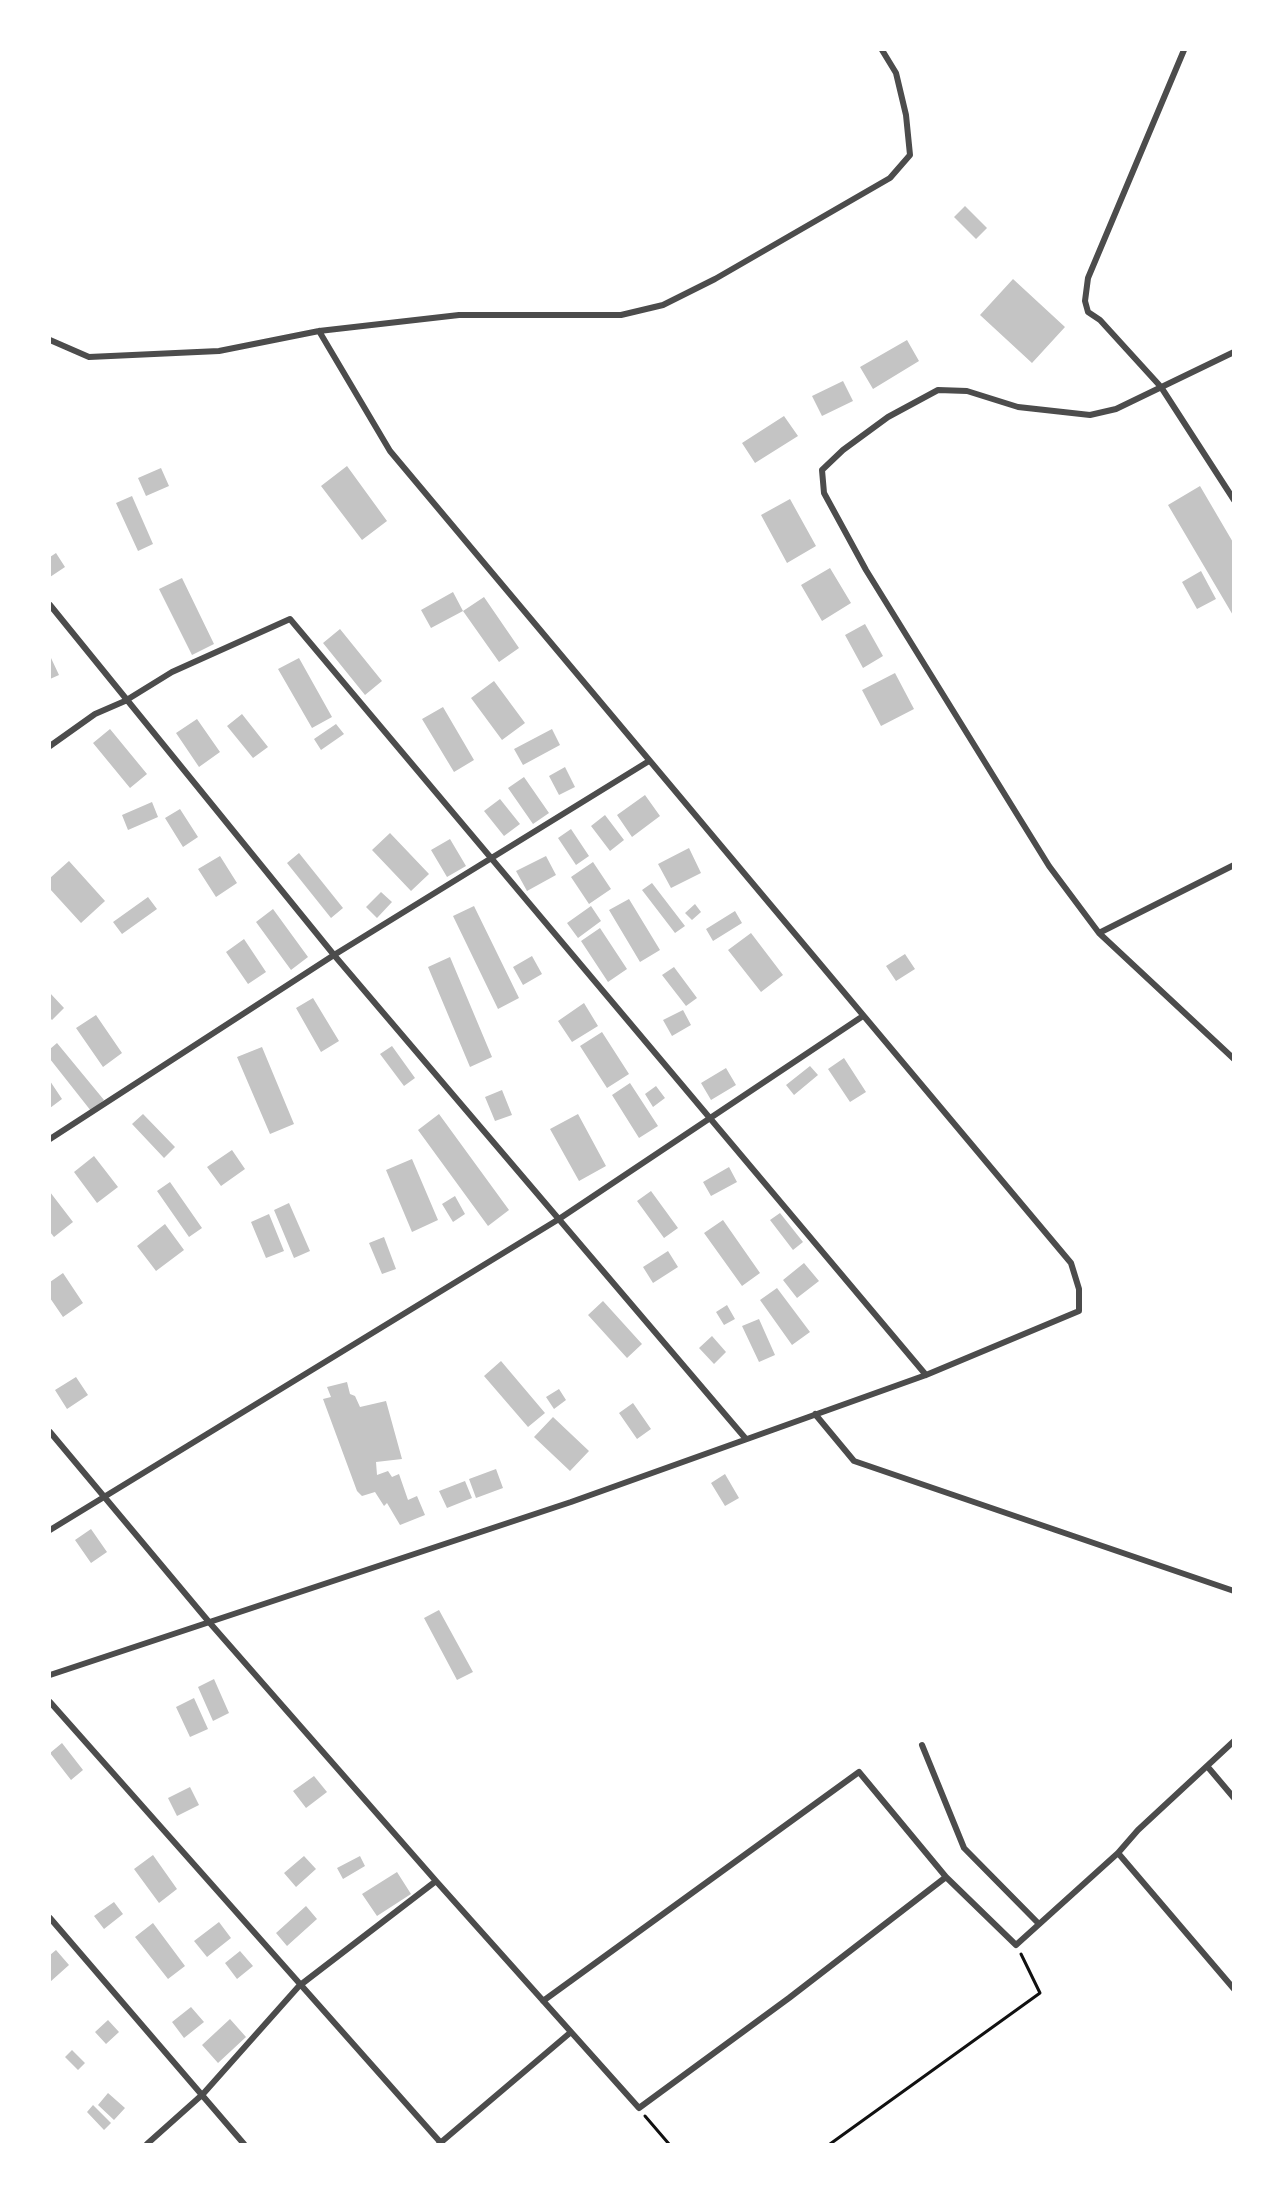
<!DOCTYPE html>
<html>
<head>
<meta charset="utf-8">
<style>
	body { margin:0 }
	#map { position:relative; width:1283px; height:2194px; overflow:hidden; background:#fff; font-family:"Zilla Slab",serif }
	canvas { display:block }
	.frame { position:absolute; inset:0; border:51px solid #fff; pointer-events:none }
</style>
</head>
<body>
<div id="map">
<canvas width="1283" height="2194"></canvas>
<div class="frame"></div>
</div>
<script>
const g = document.querySelector('canvas').getContext('2d');
g.lineJoin = 'round';
function fill(path, color) {
  g.fillStyle = color;
  g.fill(path, 'evenodd');
}
function poly(rows) {
  const path = new Path2D();
  for (const r of rows) {
    path.moveTo(r[0], r[1]);
    for (let i = 2; i < r.length; i += 2) path.lineTo(r[i], r[i + 1]);
  }
  return path;
}
function strokePath(path, color, width, dash) {
  g.strokeStyle = color;
  g.lineWidth = width;
  g.lineCap = dash ? 'butt' : 'round';
  g.setLineDash(dash || []);
  g.stroke(path);
}
const building = poly([
	[965,206,987,228,976,239,954,217],
	[1013,279,1065,327,1032,363,980,315],
	[907,340,919,361,873,389,860,367],
	[843,381,853,401,822,416,812,396],
	[784,416,798,436,755,463,742,443],
	[347,466,387,521,362,540,321,486],
	[161,468,169,486,146,496,138,478],
	[1200,486,1234,544,1234,617,1168,505],
	[132,496,153,544,138,551,116,503],
	[790,499,816,546,787,563,761,515],
	[56,553,65,567,50,577,50,557],
	[830,568,851,603,822,621,801,585],
	[1201,571,1216,599,1197,609,1182,582],
	[182,578,214,644,192,655,159,589],
	[453,592,463,611,431,628,421,610],
	[484,597,519,648,499,662,463,611],
	[865,624,883,656,863,668,845,635],
	[340,629,382,681,365,695,323,643],
	[51,658,59,675,50,679,50,659],
	[299,658,332,717,312,728,278,669],
	[895,673,914,709,881,726,862,690],
	[494,681,525,723,502,740,471,698],
	[443,707,474,760,454,772,422,719],
	[242,714,268,747,253,758,227,726],
	[197,719,220,752,199,767,176,733],
	[336,724,344,734,321,750,314,739],
	[110,729,147,774,130,788,93,743],
	[552,729,560,745,523,765,514,749],
	[565,767,575,787,559,795,549,776],
	[524,777,549,813,533,824,508,788],
	[645,795,660,816,632,837,617,815],
	[500,799,520,824,504,836,484,811],
	[152,802,158,817,128,830,122,815],
	[180,809,198,837,183,847,165,818],
	[605,815,624,840,610,851,591,826],
	[571,829,589,856,576,865,558,838],
	[390,833,429,874,411,891,372,850],
	[450,839,466,866,447,877,431,850],
	[689,848,701,873,671,888,658,864],
	[299,853,343,908,331,918,287,863],
	[220,856,237,883,216,897,198,869],
	[546,856,556,875,527,891,516,871],
	[69,861,105,901,81,923,50,889,50,878],
	[593,862,611,889,589,904,571,877],
	[652,883,685,926,675,933,642,890],
	[381,892,392,902,377,918,366,907],
	[148,897,157,909,122,934,113,922],
	[629,899,660,950,640,962,609,910],
	[695,904,701,912,692,920,685,913],
	[474,906,519,998,498,1009,453,916],
	[591,906,601,921,578,938,567,923],
	[273,909,308,957,291,970,256,922],
	[735,911,742,923,713,941,706,929],
	[600,928,627,969,608,982,581,941],
	[751,933,783,975,761,992,728,950],
	[244,939,266,972,248,984,226,952],
	[905,954,915,969,896,981,886,966],
	[532,956,542,974,523,985,513,967],
	[450,957,492,1057,470,1067,428,967],
	[674,967,697,998,686,1006,662,975],
	[50,993,64,1008,52,1020,50,1018],
	[313,998,339,1041,321,1052,296,1008],
	[584,1003,598,1026,572,1042,558,1021],
	[683,1010,691,1025,672,1036,663,1020],
	[96,1015,122,1053,103,1067,76,1028],
	[602,1032,629,1074,607,1088,580,1046],
	[57,1043,104,1100,91,1111,50,1059,50,1049],
	[392,1046,415,1078,404,1086,380,1054],
	[262,1047,294,1124,270,1134,237,1057],
	[844,1058,866,1092,850,1102,828,1069],
	[810,1066,818,1075,794,1095,786,1085],
	[726,1068,736,1085,711,1100,701,1083],
	[50,1081,62,1099,50,1108],
	[630,1083,658,1126,639,1138,612,1095],
	[656,1086,665,1098,653,1107,645,1094],
	[502,1090,512,1115,495,1121,485,1097],
	[143,1114,175,1147,164,1158,132,1124],
	[439,1114,509,1210,488,1226,418,1130],
	[578,1114,606,1166,579,1181,550,1129],
	[232,1150,245,1169,221,1186,207,1167],
	[94,1156,118,1187,97,1203,74,1172],
	[412,1159,438,1220,412,1232,386,1170],
	[729,1167,737,1182,711,1196,703,1182],
	[170,1182,202,1228,189,1237,157,1191],
	[651,1191,678,1228,664,1238,637,1201],
	[50,1192,73,1222,54,1237,50,1232],
	[455,1196,465,1214,453,1222,442,1204],
	[289,1203,310,1251,294,1258,274,1210],
	[780,1213,803,1242,793,1250,770,1220],
	[269,1214,284,1251,266,1258,251,1222],
	[723,1220,760,1273,742,1286,704,1233],
	[165,1224,184,1250,156,1271,137,1246],
	[384,1237,396,1269,382,1274,369,1243],
	[668,1251,678,1267,653,1283,643,1267],
	[804,1263,819,1281,797,1298,783,1280],
	[63,1273,83,1303,63,1317,50,1298,50,1282],
	[777,1288,810,1332,792,1345,760,1300],
	[603,1301,642,1344,627,1358,588,1315],
	[727,1305,735,1319,724,1325,716,1312],
	[759,1319,775,1355,759,1362,742,1326],
	[712,1336,726,1352,714,1364,699,1348],
	[501,1361,545,1413,528,1427,484,1376],
	[76,1377,88,1395,67,1409,55,1390],
	[347,1382,350,1394,355,1396,360,1407,386,1401,402,1459,376,1462,377,1475,388,1471,392,1477,399,1474,408,1500,417,1496,425,1515,400,1525,387,1503,384,1506,375,1492,362,1496,357,1491,323,1399,331,1397,327,1387],
	[559,1389,566,1400,554,1409,546,1397],
	[633,1403,651,1429,637,1439,619,1413],
	[553,1417,589,1451,570,1471,534,1437],
	[496,1469,503,1488,476,1498,469,1479],
	[725,1474,739,1498,725,1506,711,1483],
	[465,1481,472,1498,447,1508,439,1491],
	[91,1529,107,1552,91,1563,75,1540],
	[439,1610,473,1672,457,1680,424,1618],
	[214,1679,229,1713,213,1721,198,1687],
	[194,1698,208,1729,190,1737,176,1707],
	[62,1743,83,1770,71,1780,50,1753],
	[314,1776,327,1792,306,1808,293,1791],
	[190,1787,199,1805,177,1816,168,1798],
	[153,1855,177,1889,159,1903,134,1869],
	[304,1856,316,1869,296,1887,284,1873],
	[360,1856,365,1866,343,1879,337,1868],
	[397,1872,411,1894,377,1916,362,1894],
	[114,1902,123,1914,104,1929,94,1916],
	[306,1906,317,1919,287,1946,276,1933],
	[219,1922,231,1938,207,1957,194,1941],
	[153,1923,185,1966,168,1979,135,1937],
	[56,1950,69,1965,50,1982,50,1955],
	[240,1951,253,1966,237,1979,225,1963],
	[191,2007,204,2022,184,2038,172,2022],
	[230,2019,246,2037,218,2063,202,2045],
	[108,2020,119,2032,106,2044,95,2032],
	[72,2050,85,2063,78,2070,65,2057],
	[108,2093,125,2108,114,2120,98,2105],
	[93,2105,111,2123,104,2130,87,2112]
]);
const path = poly([
	[645,2116,669,2144],
	[830,2144,1040,1993,1021,1954]
]);
const minor = poly([
	[1184,50,1088,278,1085,301,1088,312,1100,320,1161,387,1234,500],
	[50,340,89,357,219,351,319,331,459,315,621,315,663,305,715,279,890,178,910,155,906,115,896,73,882,50],
	[1234,352,1116,409,1090,415,1018,407,967,391,938,390,888,417,843,450,822,470,824,493,866,570,1049,866,1099,933,1234,1059],
	[50,605,334,955,746,1439],
	[50,746,95,714,125,701,172,672,290,619,926,1375],
	[1099,933,1234,865],
	[50,1139,334,955,649,761],
	[815,1414,854,1461,1234,1591],
	[50,1432,209,1622,436,1881,299,1986,203,2094,147,2144],
	[50,1530,559,1219,863,1016],
	[50,1675,571,1502,926,1375,1079,1311,1079,1289,1071,1263,390,451,319,331],
	[50,1702,441,2143],
	[922,1745,964,1848,1039,1924],
	[1207,1766,1234,1798],
	[1118,1853,1234,1989],
	[436,1881,639,2108,789,1998,946,1877],
	[50,1918,244,2144],
	[543,2001,859,1772,946,1877,1016,1945,1118,1853,1138,1830,1234,1741],
	[439,2144,571,2032]
]);
fill(building, '#c4c4c4');
strokePath(path, '#111', 3);
strokePath(minor, '#4c4c4c', 6);
</script>
</body>
</html>
